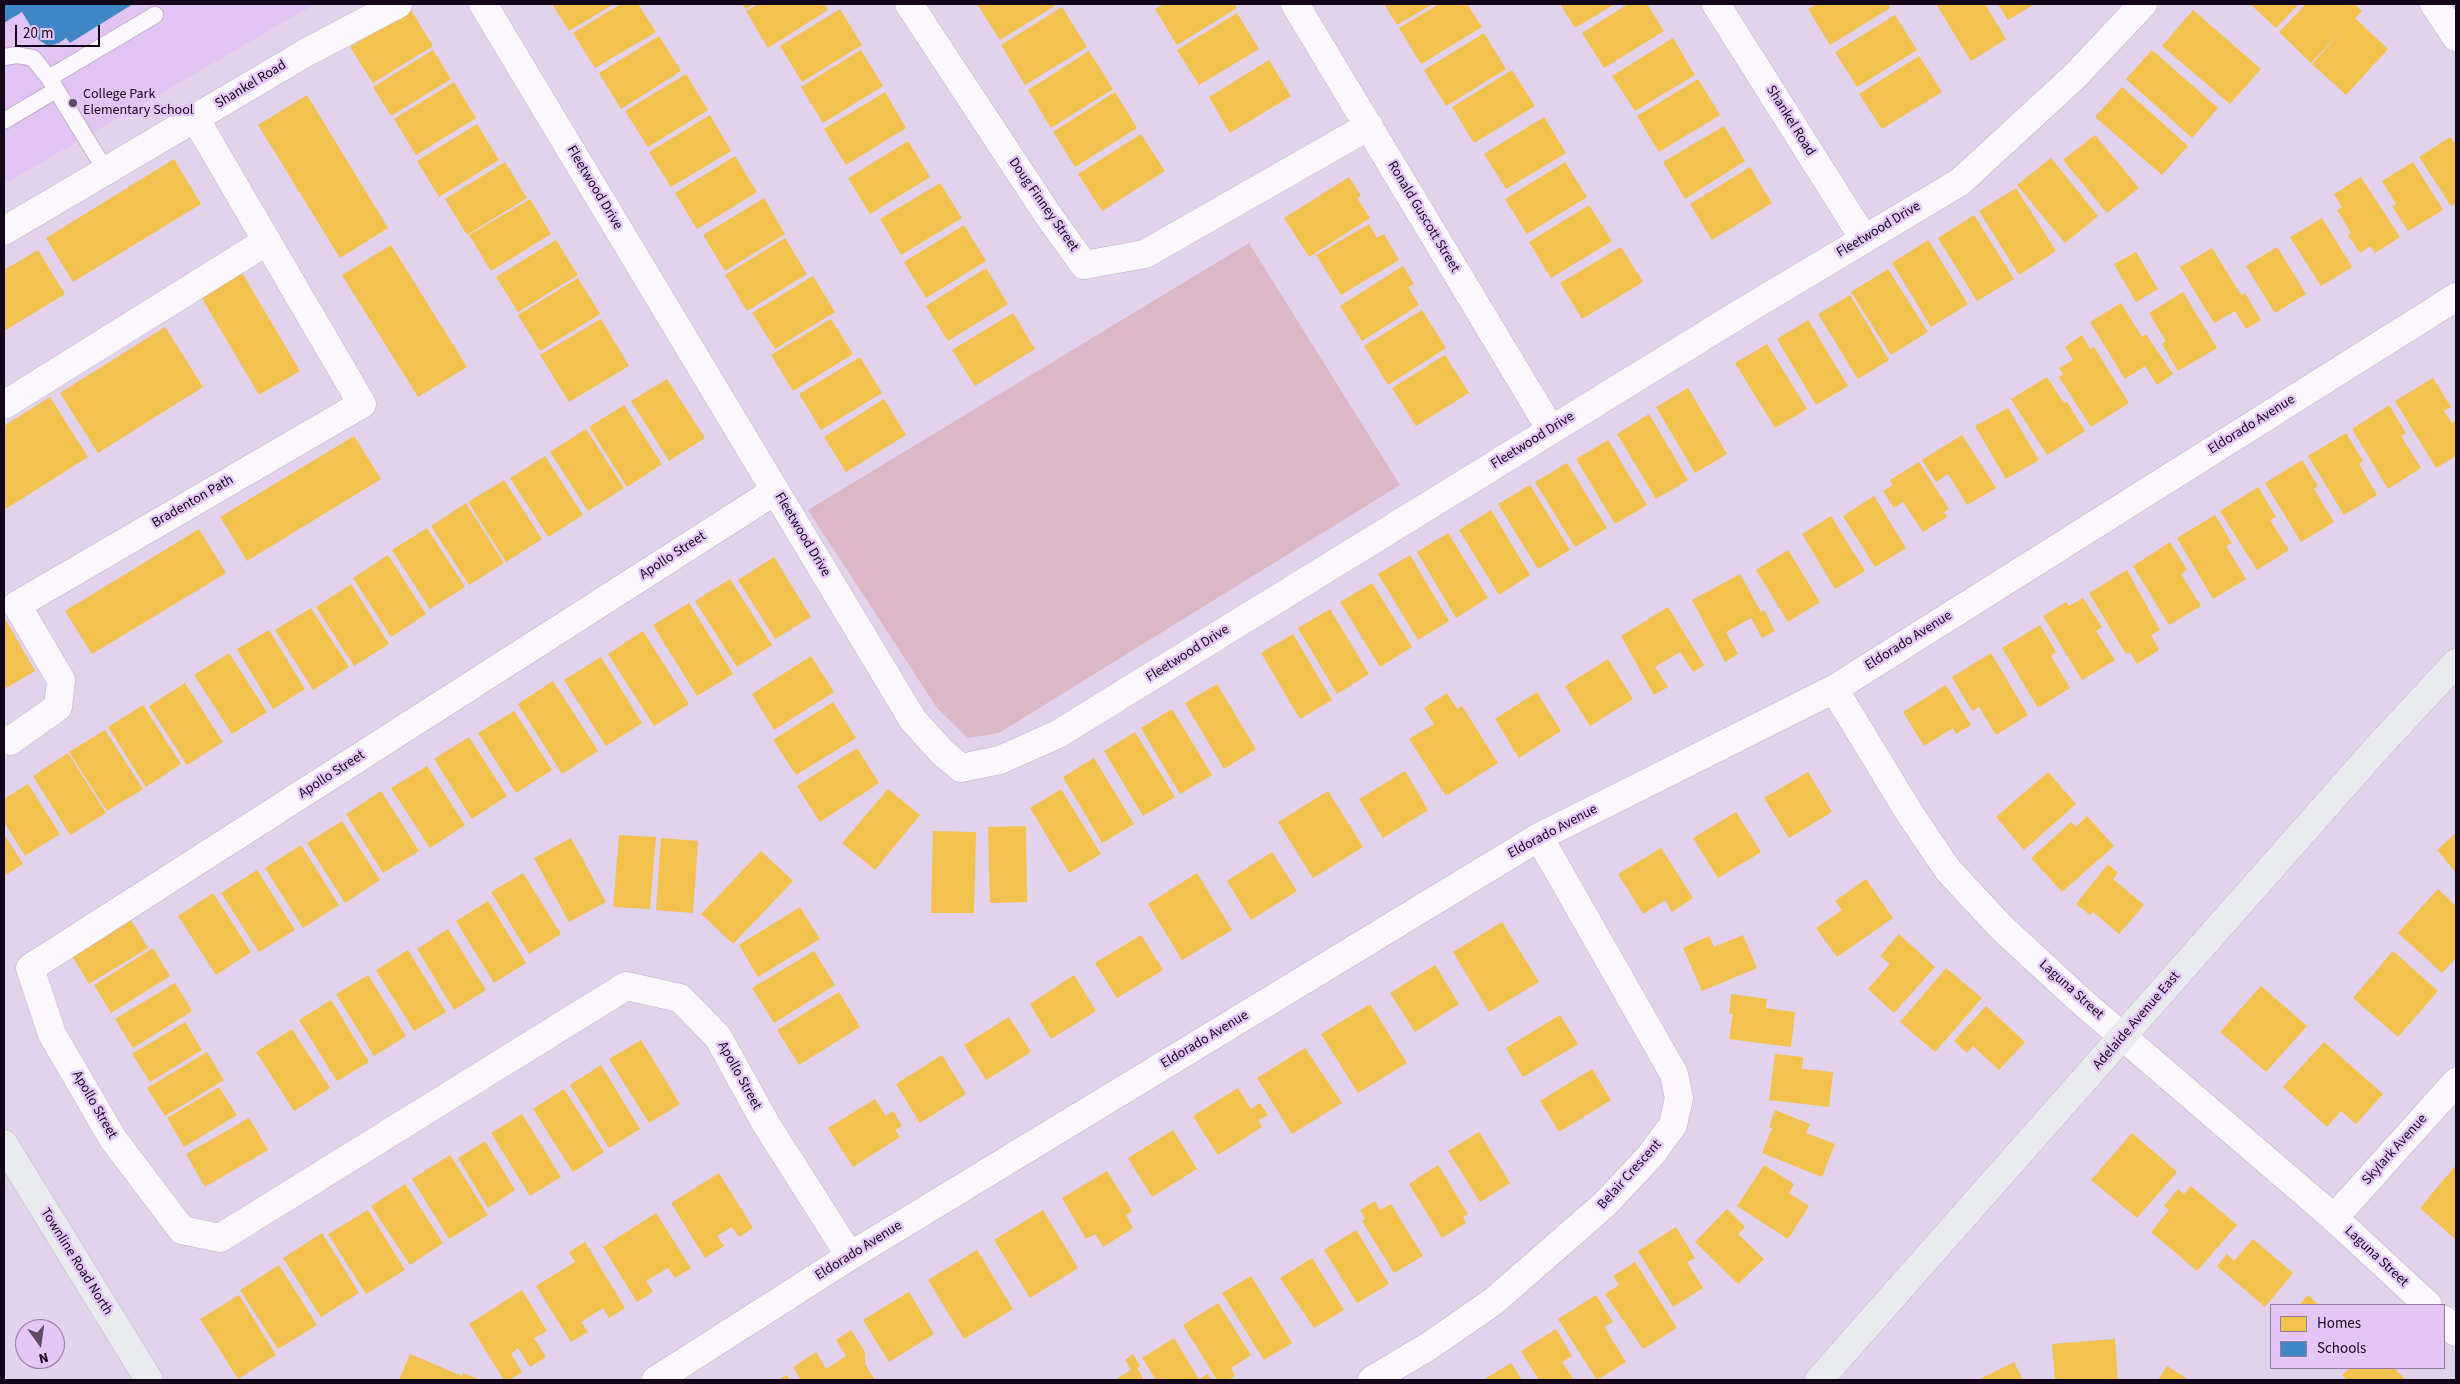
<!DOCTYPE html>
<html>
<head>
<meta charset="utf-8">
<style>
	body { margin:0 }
	#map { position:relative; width:2460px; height:1384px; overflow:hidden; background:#e2d2ec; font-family:"Source Sans 3",sans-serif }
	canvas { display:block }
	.frame { position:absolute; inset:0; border:5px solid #13061a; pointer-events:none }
	.legend { position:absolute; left:2270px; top:1304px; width:175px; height:65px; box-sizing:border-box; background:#e5c7f7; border:1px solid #917a9f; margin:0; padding:6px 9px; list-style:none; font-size:15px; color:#13061a }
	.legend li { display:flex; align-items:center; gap:10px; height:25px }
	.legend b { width:25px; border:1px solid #917a9f }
	.north { position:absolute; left:15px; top:1319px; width:50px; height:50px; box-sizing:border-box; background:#e5c7f7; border:1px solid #917a9f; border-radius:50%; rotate:166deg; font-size:14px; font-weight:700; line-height:20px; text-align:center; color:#13061a }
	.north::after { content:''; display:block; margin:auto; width:18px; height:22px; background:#5b4d64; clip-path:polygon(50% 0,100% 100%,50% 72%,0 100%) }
	.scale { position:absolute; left:15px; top:25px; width:85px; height:22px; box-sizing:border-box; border:2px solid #13061a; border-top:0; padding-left:6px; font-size:15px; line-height:18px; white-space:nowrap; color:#13061a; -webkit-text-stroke:4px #e5c7f7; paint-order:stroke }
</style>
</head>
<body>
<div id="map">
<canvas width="2460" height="1384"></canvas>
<div class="frame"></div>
<ul class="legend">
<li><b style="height:14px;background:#f2c14e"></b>Homes</li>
<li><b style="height:14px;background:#3f88c5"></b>Schools</li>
</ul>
<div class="north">N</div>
<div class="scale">20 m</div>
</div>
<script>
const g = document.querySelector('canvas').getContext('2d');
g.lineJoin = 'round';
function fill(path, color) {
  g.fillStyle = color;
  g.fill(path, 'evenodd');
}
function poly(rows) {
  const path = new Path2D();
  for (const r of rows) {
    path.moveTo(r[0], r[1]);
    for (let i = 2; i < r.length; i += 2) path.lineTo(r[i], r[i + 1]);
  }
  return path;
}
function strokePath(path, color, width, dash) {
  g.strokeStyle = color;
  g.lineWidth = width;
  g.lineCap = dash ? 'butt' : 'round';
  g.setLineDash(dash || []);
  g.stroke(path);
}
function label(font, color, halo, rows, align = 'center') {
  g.font = font + ' "Source Sans 3",sans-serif';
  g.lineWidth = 5;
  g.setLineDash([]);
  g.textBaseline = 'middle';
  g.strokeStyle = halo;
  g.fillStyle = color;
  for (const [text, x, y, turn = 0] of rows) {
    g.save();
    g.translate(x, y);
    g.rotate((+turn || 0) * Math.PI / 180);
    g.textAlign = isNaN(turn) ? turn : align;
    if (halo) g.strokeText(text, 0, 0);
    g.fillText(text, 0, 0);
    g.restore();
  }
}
const built = poly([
	[4,4,315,4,4,184]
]);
const green = poly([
	[1249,243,1400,485,999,733,968,738,937,708,808,510]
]);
const homes = poly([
	[552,4,614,4,569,31],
	[621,4,638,4,656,32,595,68,573,33],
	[742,4,754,4,746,9],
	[759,4,824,4,828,10,768,48,746,11],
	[977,4,1058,4,1000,40],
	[1164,4,1235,4,1237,8,1177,45,1155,9],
	[1384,4,1433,4,1397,25],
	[1439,4,1467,4,1482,27,1421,64,1399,28],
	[1560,4,1615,4,1575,28],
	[1628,4,1647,4,1664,31,1604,68,1582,33],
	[1817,4,1888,4,1890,8,1830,45,1808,9],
	[1936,4,1985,4,2006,39,1971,61],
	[1998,4,2035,4,2008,20],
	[2250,4,2299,4,2276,28],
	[2306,4,2354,4,2362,11,2355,18,2388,49,2346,95,2312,64,2343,30,2311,63,2279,32],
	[1062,7,1087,47,1025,85,1001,45],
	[840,9,862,45,802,82,780,46],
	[411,10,433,46,373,83,350,47],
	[2193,10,2261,69,2230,104,2162,46],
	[1237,13,1259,49,1199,85,1177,50],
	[1895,15,1917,50,1857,87,1835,52],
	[1484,33,1506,69,1446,106,1424,70],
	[659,36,681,71,621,109,599,73],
	[1673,38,1695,75,1635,111,1612,76],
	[433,50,451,79,391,116,373,87],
	[861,50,883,86,823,123,801,87],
	[2152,50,2218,108,2192,138,2126,79],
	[1089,51,1113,89,1051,128,1028,90],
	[1919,56,1942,92,1882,129,1859,94],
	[1269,60,1291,96,1230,133,1209,97],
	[1512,70,1535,106,1474,143,1452,107],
	[686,74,708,110,648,147,625,111],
	[1698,79,1720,115,1659,152,1637,116],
	[454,82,476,118,416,155,394,119],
	[2122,87,2188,146,2162,175,2095,117],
	[885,92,906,128,846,165,824,129],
	[1115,92,1137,128,1075,167,1053,132],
	[307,95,388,228,340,258,258,125],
	[710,115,731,151,671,187,649,152],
	[1544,117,1566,153,1506,189,1484,154],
	[477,124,499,160,439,197,417,161],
	[1724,126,1745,161,1685,199,1663,162],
	[1141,134,1165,171,1102,211,1078,174],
	[2095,135,2139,188,2107,213,2063,160],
	[2450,137,2456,145,2456,203,2451,206,2419,157],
	[908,141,930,177,870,214,848,178],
	[735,156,757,192,697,229,675,193],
	[2051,158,2098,216,2065,243,2017,185],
	[174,159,201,204,73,282,46,238],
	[505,162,527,198,467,235,445,199],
	[1565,162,1587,197,1527,234,1505,199],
	[2413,162,2443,210,2408,231,2392,206,2396,204,2382,181],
	[1750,167,1772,203,1712,240,1690,204],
	[1349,177,1361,196,1357,198,1370,218,1309,257,1284,218],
	[2361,177,2400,237,2375,253,2370,246,2360,253,2348,235,2351,233,2337,210,2342,207,2334,194],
	[940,183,962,218,901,255,880,219],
	[2016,188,2056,251,2019,275,1979,211],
	[764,198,785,234,725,271,703,235],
	[530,199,551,234,491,271,469,235],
	[1589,205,1612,241,1551,278,1529,242],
	[1974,215,2014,279,1977,301,1938,238],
	[2322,218,2352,267,2321,286,2290,237],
	[1369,224,1377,238,1384,234,1399,260,1341,295,1316,255],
	[964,225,986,261,926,298,904,262],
	[785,238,807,274,747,311,725,275],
	[556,240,578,275,518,312,496,277],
	[1928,240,1968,304,1931,327,1892,263],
	[391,245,467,367,418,397,342,275],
	[1621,247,1643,282,1582,319,1560,283],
	[2277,247,2306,294,2275,313,2246,266],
	[2212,248,2241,295,2245,293,2261,320,2246,329,2235,311,2214,323,2180,267],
	[38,250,65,294,4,331,4,270],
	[2136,252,2158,289,2136,302,2114,264],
	[1403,266,1414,284,1408,287,1419,305,1362,341,1340,306],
	[986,268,1008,304,948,341,926,306],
	[1888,269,1928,332,1891,355,1851,292],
	[241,271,300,371,259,395,200,295],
	[813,276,835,312,775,349,752,313],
	[578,278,600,314,540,351,518,315],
	[2183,292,2217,348,2178,371,2162,344,2166,341,2149,313],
	[1850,295,1889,360,1858,379,1818,314],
	[2121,303,2142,337,2146,334,2173,374,2157,385,2145,366,2125,379,2090,322],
	[1422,310,1446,348,1388,385,1364,346],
	[1013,313,1035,349,975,386,952,350],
	[601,319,629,366,569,402,540,355],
	[831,319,853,354,793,391,771,355],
	[1808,320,1848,386,1816,405,1777,339],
	[165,327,203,387,98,453,60,393],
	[2082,335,2090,349,2094,347,2129,403,2091,427,2059,377,2063,374,2059,368,2073,360,2065,347],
	[1767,344,1807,409,1775,428,1735,363],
	[1445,355,1469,393,1416,426,1392,388],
	[860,357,882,393,821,430,799,394],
	[2047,377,2064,403,2067,402,2085,431,2047,455,2011,399],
	[2433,378,2451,407,2444,411,2452,423,2456,421,2456,446,2454,447,2456,456,2436,468,2395,401],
	[667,379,705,438,669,461,631,401],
	[1688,388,1727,454,1695,473,1656,407],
	[50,397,88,457,4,510,4,426],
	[884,399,906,435,846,472,824,437],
	[624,405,662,464,627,487,589,427],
	[2389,405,2406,433,2401,436,2421,468,2388,489,2352,429],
	[2008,408,2039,460,2006,479,1975,426],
	[1649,414,1688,480,1656,499,1617,434],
	[586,429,624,488,588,511,550,452],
	[2346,433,2363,461,2359,464,2377,495,2344,515,2308,456],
	[1962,435,1996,488,1967,505,1948,474,1936,482,1922,460],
	[354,436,381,479,247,561,220,517],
	[1608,440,1647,505,1615,524,1576,459],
	[545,456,583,515,548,537,510,478],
	[2302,460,2318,486,2314,489,2334,522,2301,542,2265,483],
	[1919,462,1949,509,1944,512,1947,517,1923,532,1903,502,1894,508,1883,491,1893,485,1890,480],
	[1567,463,1607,528,1575,547,1535,482],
	[504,480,542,539,506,562,468,502],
	[1530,485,1570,550,1538,569,1498,504],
	[2258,487,2276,517,2270,520,2289,550,2257,570,2220,511],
	[1874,496,1906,548,1875,567,1843,516],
	[466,503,504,563,469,585,431,526],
	[1491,510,1530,575,1499,595,1459,530],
	[2215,515,2232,543,2226,546,2246,579,2213,599,2177,538],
	[1831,516,1865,571,1835,589,1802,534],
	[427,528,465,587,430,609,392,550],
	[199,529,226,573,92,654,65,611],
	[1448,533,1488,598,1456,618,1417,552],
	[2170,542,2187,570,2181,574,2201,606,2169,625,2133,566],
	[1788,550,1820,602,1788,622,1756,570],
	[388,555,426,614,391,637,353,578],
	[1410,555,1449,621,1418,640,1378,574],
	[774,557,811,617,775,639,738,580],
	[2127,570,2160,630,2151,635,2159,650,2137,664,2130,652,2126,654,2089,593],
	[1740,574,1761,612,1764,610,1775,631,1762,638,1751,618,1726,632,1738,654,1725,662,1692,600],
	[730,579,772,645,737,667,695,601],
	[1372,583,1412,647,1380,667,1340,602],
	[351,584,389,644,354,666,316,607],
	[2083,598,2102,627,2096,631,2115,660,2082,680,2043,616,2066,602,2069,606],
	[689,603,733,674,697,696,653,625],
	[1668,607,1704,665,1693,672,1680,652,1655,667,1668,687,1654,695,1621,636],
	[311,608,349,667,313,690,275,630],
	[1330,609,1369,674,1337,694,1298,628],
	[4,617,35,671,4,689],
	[2040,625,2056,652,2051,656,2070,688,2038,708,2002,648],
	[269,630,305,689,273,709,237,649],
	[643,631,689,704,654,726,608,654],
	[1293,634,1332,700,1300,719,1261,653],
	[229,653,267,712,232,734,194,675],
	[1991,653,2028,715,1996,735,1979,707,1972,711,1952,677],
	[811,656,834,692,774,730,752,694],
	[601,657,642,723,606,746,564,680],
	[1608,659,1633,699,1590,726,1565,686],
	[553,681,598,751,562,774,518,704],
	[185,683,223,742,187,765,149,706],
	[1217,684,1256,749,1224,769,1185,703],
	[1946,685,1971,725,1956,734,1953,728,1924,746,1903,712],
	[1537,692,1561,731,1519,758,1495,719],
	[1447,693,1457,709,1462,706,1498,763,1446,796,1409,739,1434,724,1424,708],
	[833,702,856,738,796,775,773,740],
	[143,705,181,764,146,787,108,727],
	[1172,709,1212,775,1180,794,1141,728],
	[514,711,552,770,516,793,478,733],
	[105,730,143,789,107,811,69,752],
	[1135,732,1175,797,1143,816,1104,751],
	[469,737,507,796,472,819,434,759],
	[857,748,879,783,820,822,797,786],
	[68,753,106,813,70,835,33,776],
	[1094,758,1134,824,1102,843,1063,777],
	[427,766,465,825,430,848,391,788],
	[1405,771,1428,810,1383,838,1359,799],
	[1808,772,1832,812,1789,838,1764,798],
	[2048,772,2076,804,2024,850,1996,817],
	[28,784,60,834,25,856,4,822,4,799],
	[888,789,920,815,875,870,842,843],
	[1061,789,1101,854,1069,873,1030,808],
	[381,791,419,851,383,873,346,814],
	[1328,791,1363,847,1313,878,1278,822],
	[1736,812,1761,852,1718,878,1693,838],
	[2087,816,2114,846,2062,892,2031,858,2071,822,2076,827],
	[342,821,380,880,345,903,307,843],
	[1026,826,1027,902,990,903,988,827],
	[933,831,976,832,974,913,931,913],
	[2456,833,2456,873,2437,850],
	[4,834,23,864,4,876],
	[619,835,656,837,650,909,613,907],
	[571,838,606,902,569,922,534,858],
	[661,838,698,841,693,913,656,910],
	[301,845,339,905,303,928,265,868],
	[1661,848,1693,898,1672,912,1665,900,1643,914,1618,874],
	[761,851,793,881,733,944,701,914],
	[1272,852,1297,891,1251,920,1227,881],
	[2108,864,2118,873,2113,879,2144,905,2119,934,2093,912,2090,915,2076,904],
	[257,870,295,930,259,952,221,893],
	[523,873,561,934,529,954,491,892],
	[1197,873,1232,930,1182,960,1148,904],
	[1866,879,1893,918,1837,957,1816,928,1842,910,1835,901],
	[2438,889,2456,906,2456,958,2442,973,2398,933],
	[213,893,251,952,216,975,178,916],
	[488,901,526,963,494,983,456,921],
	[800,907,820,939,758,977,739,945],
	[131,920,148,948,89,984,72,956],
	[1502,922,1539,982,1489,1012,1453,952],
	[448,929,486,990,454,1010,417,949],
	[1899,934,1935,967,1894,1013,1868,989,1890,964,1880,956],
	[1141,935,1163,970,1117,998,1095,963],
	[1743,935,1757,968,1702,991,1683,948,1709,936,1714,947],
	[153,948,170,976,111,1013,94,985],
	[408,950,446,1012,414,1031,376,970],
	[814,951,835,985,774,1023,752,988],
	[2393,951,2438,991,2398,1037,2353,998],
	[1435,965,1459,1004,1415,1032,1390,993],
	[1946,968,1982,998,1935,1052,1900,1022],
	[368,975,406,1036,374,1056,336,994],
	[1074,975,1096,1011,1051,1039,1030,1004],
	[175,983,192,1011,133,1048,115,1019],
	[2261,986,2307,1026,2266,1072,2220,1032],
	[839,992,860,1027,799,1065,777,1030],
	[1731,994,1767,999,1766,1008,1795,1012,1791,1047,1729,1039,1733,1014,1729,1014],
	[331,1000,369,1062,337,1081,299,1020],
	[1370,1004,1407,1063,1358,1093,1321,1034],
	[1986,1006,2025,1042,1999,1070,1973,1046,1967,1053,1954,1041],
	[1560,1015,1578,1044,1523,1077,1506,1048],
	[1009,1017,1031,1052,986,1080,964,1045],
	[185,1022,202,1050,150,1082,132,1054],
	[292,1029,330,1088,294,1111,256,1052],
	[641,1040,680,1104,649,1123,609,1059],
	[2324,1042,2383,1094,2356,1124,2341,1111,2327,1127,2283,1087],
	[1305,1048,1342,1103,1292,1134,1257,1078],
	[207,1052,224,1080,165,1116,147,1088],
	[1775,1054,1803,1057,1802,1069,1833,1072,1829,1107,1769,1100],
	[942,1055,966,1094,920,1123,896,1084],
	[601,1065,640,1129,609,1148,570,1085],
	[1592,1069,1611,1100,1559,1132,1540,1101],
	[219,1087,237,1115,184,1147,167,1118],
	[1238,1088,1251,1109,1260,1103,1268,1115,1258,1120,1262,1127,1218,1155,1193,1116],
	[564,1089,604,1152,573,1172,533,1109],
	[875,1099,886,1116,893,1111,902,1126,895,1130,900,1137,853,1167,828,1128],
	[1775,1110,1810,1124,1806,1133,1835,1144,1822,1177,1762,1153,1772,1128,1769,1127],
	[522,1114,561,1177,530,1196,491,1133],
	[249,1118,268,1150,205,1187,186,1154],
	[1173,1130,1197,1169,1152,1197,1128,1158],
	[1479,1132,1510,1183,1480,1202,1448,1151],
	[2132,1133,2177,1172,2137,1218,2091,1180],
	[485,1141,515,1190,488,1208,458,1158],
	[450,1155,488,1215,449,1239,412,1179],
	[1438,1165,1468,1214,1463,1217,1466,1223,1442,1238,1409,1184],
	[1764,1165,1794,1184,1789,1193,1809,1206,1788,1239,1737,1206],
	[2456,1165,2456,1240,2420,1208],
	[1107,1171,1132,1211,1126,1215,1133,1228,1103,1247,1095,1234,1086,1239,1062,1198],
	[719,1173,753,1228,739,1237,732,1227,717,1236,724,1246,705,1258,671,1203],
	[405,1184,443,1243,410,1265,371,1206],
	[2191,1186,2237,1225,2197,1271,2151,1232,2169,1210,2164,1206,2178,1189,2184,1194],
	[1375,1201,1380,1210,1391,1204,1423,1256,1394,1273,1362,1221,1365,1218,1360,1210],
	[1727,1209,1745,1227,1738,1234,1764,1259,1738,1284,1695,1242],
	[368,1210,405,1270,366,1294,328,1234],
	[1043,1210,1078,1268,1030,1298,994,1240],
	[656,1213,691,1268,675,1278,668,1268,646,1281,653,1292,637,1302,603,1247],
	[1676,1227,1695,1258,1687,1262,1703,1288,1673,1307,1638,1251],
	[1356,1230,1389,1284,1357,1303,1324,1250],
	[322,1233,359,1293,321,1317,283,1258],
	[2253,1239,2293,1273,2265,1307,2217,1266,2227,1254,2234,1261],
	[585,1242,625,1308,609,1318,603,1308,581,1322,588,1332,571,1342,536,1286,575,1262,569,1252],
	[977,1250,1013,1309,964,1339,928,1280],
	[1312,1258,1344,1310,1314,1328,1280,1278],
	[1635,1262,1677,1328,1643,1349,1605,1294,1619,1285,1613,1276],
	[279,1265,317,1325,278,1349,240,1290],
	[1251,1276,1292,1343,1264,1360,1222,1293],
	[522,1290,547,1331,534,1338,546,1357,530,1367,518,1348,511,1354,522,1372,509,1380,504,1380,469,1324],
	[909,1292,934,1334,889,1362,863,1320],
	[239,1295,276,1355,238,1379,200,1319],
	[1596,1295,1613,1322,1604,1327,1626,1362,1597,1380,1558,1319],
	[2308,1295,2319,1305,2299,1305],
	[1218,1303,1251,1355,1231,1368,1235,1376,1228,1380,1217,1380,1183,1325],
	[1556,1329,1572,1356,1562,1362,1574,1380,1539,1380,1521,1351],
	[851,1330,865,1352,865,1364,875,1380,801,1380,793,1367,816,1352,826,1369,846,1356,836,1340],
	[1174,1338,1199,1379,1208,1374,1212,1380,1156,1380,1142,1358],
	[2115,1339,2118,1380,2055,1380,2052,1344],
	[410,1354,462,1376,463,1373,481,1380,399,1380],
	[1133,1354,1140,1366,1137,1368,1144,1380,1115,1380,1131,1370,1125,1360],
	[2014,1362,2023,1380,1978,1380],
	[1511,1363,1522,1380,1483,1380],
	[2167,1366,2189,1380,2158,1380],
	[2350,1368,2394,1368,2406,1380,2347,1380,2342,1375],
	[787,1375,790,1380,777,1380]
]);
const schools = poly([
	[4,4,133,4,70,43,66,38,59,43,48,46,39,40,22,12,4,23]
]);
const service = poly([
	[4,57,17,55,33,58,49,78],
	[4,121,56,90],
	[106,171,49,78,155,15]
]);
const minor = poly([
	[483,4,913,720,942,752,961,768,1000,760,1058,734,1746,310,1960,182,2075,76,2143,4],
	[909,4,1048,215,1084,265,1145,254,1369,126],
	[1295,4,1551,430],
	[1716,4,1864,239],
	[2434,4,2456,37],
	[4,231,307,52,398,4],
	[4,405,267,241],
	[775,491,30,968,52,1034,113,1139,182,1230,220,1238,626,986,680,998,718,1037,766,1124,850,1256],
	[1834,689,1910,814,1948,870,2002,928,2080,1000,2334,1218,2428,1305],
	[4,739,10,741,58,707,61,680,17,605,362,404,195,118],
	[2334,1218,2456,1082],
	[2444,1320,2456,1332],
	[656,1380,850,1256,1539,837,1834,689,2456,297],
	[1372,1380,1429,1346,1494,1301,1605,1204,1651,1155,1673,1125,1679,1098,1674,1074,1539,837]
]);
const secondary = poly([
	[4,1144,149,1380],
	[1819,1380,2377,748,2456,663]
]);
const markers = [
	[73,103,5,"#5b4d64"]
];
const streetNames = [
	["Shankel Road",251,85,-31],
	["Shankel Road",1790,121,58],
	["Fleetwood Drive",594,188,59],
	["Doug Finney Street",1043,205,55],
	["Ronald Guscott Street",1423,217,59],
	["Fleetwood Drive",1879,230,-31],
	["Eldorado Avenue",2252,425,-32],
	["Fleetwood Drive",1533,441,-32],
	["Bradenton Path",193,502,-30],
	["Fleetwood Drive",802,535,59],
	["Apollo Street",673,556,-33],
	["Eldorado Avenue",1909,641,-32],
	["Fleetwood Drive",1188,654,-32],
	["Apollo Street",332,775,-33],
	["Eldorado Avenue",1553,832,-28],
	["Laguna Street",2071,990,42],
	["Adelaide Avenue East",2137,1021,-49],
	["Eldorado Avenue",1205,1040,-31],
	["Apollo Street",739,1076,61],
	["Apollo Street",94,1105,60],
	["Skylark Avenue",2395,1150,-48],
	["Belair Crescent",1630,1175,-48],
	["Eldorado Avenue",859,1251,-32],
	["Laguna Street",2376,1257,43],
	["Townline Road North",76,1262,58]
];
const poiNames = [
	["College Park",83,95],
	["Elementary School",83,111]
];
fill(built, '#e1c3f4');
fill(green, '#dcb8c7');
fill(homes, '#f2c14e');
fill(schools, '#3f88c5');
strokePath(service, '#bfb1c7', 18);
strokePath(minor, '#bfb1c7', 29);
strokePath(secondary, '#bfb1c7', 29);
strokePath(service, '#fbf8fc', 16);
strokePath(minor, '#fbf8fc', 28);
strokePath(secondary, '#eaebef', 28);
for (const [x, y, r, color] of markers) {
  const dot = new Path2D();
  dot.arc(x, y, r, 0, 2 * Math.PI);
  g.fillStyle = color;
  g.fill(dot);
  strokePath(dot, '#e5c7f7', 2);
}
label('14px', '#13061a', '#e5c7f7', streetNames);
label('14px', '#13061a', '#e5c7f7', poiNames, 'left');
</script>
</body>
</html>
